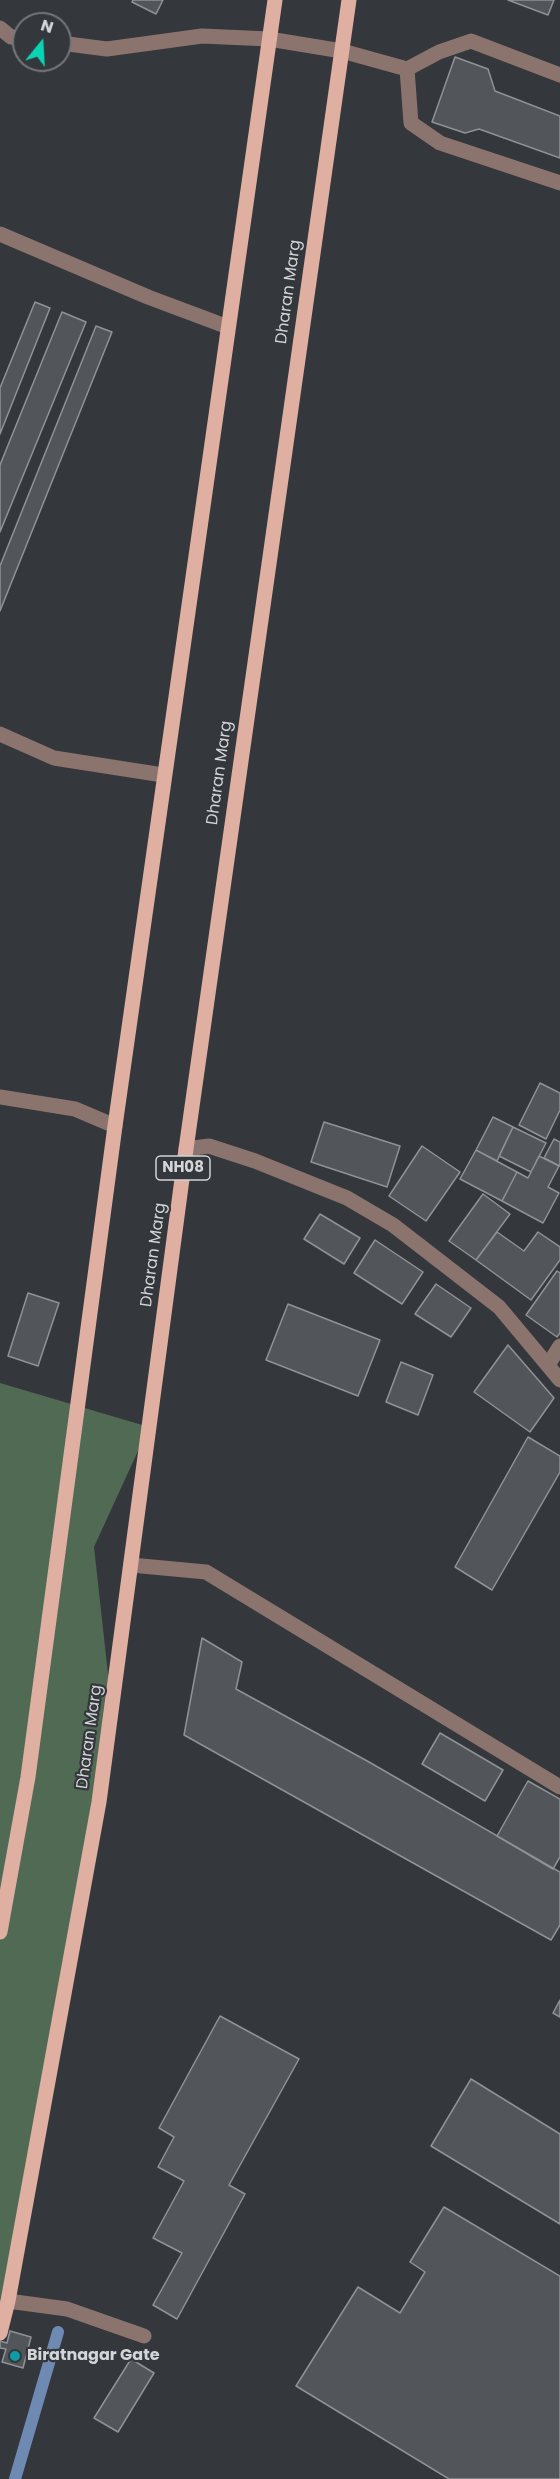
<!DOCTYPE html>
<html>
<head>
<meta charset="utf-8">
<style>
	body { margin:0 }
	#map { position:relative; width:560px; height:2479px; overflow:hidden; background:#34373b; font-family:Poppins,sans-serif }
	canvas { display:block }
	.north { position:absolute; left:12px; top:12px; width:60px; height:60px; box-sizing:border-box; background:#34373b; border:2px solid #74767a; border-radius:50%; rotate:18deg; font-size:16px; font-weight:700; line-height:24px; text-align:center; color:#d3d5d8 }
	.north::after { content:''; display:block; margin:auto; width:21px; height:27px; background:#09d5b5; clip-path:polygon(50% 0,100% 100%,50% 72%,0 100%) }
</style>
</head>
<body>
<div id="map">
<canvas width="560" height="2479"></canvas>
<div class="north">N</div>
</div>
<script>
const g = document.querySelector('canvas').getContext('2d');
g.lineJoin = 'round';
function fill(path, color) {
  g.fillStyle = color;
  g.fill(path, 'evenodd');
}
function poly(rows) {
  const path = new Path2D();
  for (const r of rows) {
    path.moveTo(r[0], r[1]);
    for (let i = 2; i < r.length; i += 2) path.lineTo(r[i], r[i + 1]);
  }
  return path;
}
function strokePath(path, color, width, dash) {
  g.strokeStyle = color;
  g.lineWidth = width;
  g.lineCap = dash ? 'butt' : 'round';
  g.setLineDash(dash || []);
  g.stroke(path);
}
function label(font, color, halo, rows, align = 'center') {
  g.font = font + ' Poppins,sans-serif';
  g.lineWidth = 4.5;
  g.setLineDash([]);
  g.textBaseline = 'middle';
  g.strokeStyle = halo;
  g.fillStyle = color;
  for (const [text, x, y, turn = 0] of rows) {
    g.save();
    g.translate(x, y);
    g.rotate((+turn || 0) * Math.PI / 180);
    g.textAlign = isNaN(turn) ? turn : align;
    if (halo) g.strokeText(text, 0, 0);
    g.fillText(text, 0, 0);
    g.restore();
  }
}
const green = poly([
	[0,1383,149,1427,94,1547,112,1710,0,2326]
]);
const stream = poly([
	[15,2479,58,2332]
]);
const building = poly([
	[133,0,163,0,156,14,132,2,133,0],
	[508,0,554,0,548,15,508,0],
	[455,57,488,69,495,91,560,116,560,158,479,129,465,133,432,122,455,57],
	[35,302,50,308,0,434,0,388,35,302],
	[62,312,86,322,0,532,0,465,62,312],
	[96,326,112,332,0,611,0,566,96,326],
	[540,1083,560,1093,560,1110,546,1139,519,1125,540,1083],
	[493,1117,513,1127,497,1161,476,1150,493,1117],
	[324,1122,400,1146,387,1187,311,1162,324,1122],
	[513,1127,546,1143,531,1172,499,1156,513,1127],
	[554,1139,560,1142,560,1166,544,1158,554,1139],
	[422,1146,460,1172,426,1221,389,1196,422,1146],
	[476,1150,517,1172,502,1201,460,1179,476,1150],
	[539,1156,559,1166,548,1187,559,1193,543,1223,502,1201,517,1172,528,1178,539,1156],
	[483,1194,510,1214,476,1260,449,1241,483,1194],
	[320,1214,360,1238,344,1264,304,1239,320,1214],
	[497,1232,524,1251,538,1232,560,1247,560,1260,531,1300,476,1260,497,1232],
	[375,1240,423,1272,402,1304,354,1273,375,1240],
	[557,1271,560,1273,560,1333,557,1337,526,1315,557,1271],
	[436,1284,471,1308,451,1337,415,1314,436,1284],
	[28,1293,59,1303,38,1366,8,1356,28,1293],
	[288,1304,380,1340,358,1396,266,1360,288,1304],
	[508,1345,554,1398,530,1432,474,1392,508,1345],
	[401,1362,433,1375,418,1415,386,1402,401,1362],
	[528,1437,560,1456,560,1472,492,1590,455,1567,528,1437],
	[202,1638,242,1662,236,1689,369,1762,560,1872,560,1925,551,1940,184,1735,202,1638],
	[440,1733,503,1770,485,1801,422,1764,440,1733],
	[528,1781,560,1799,560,1857,553,1869,497,1836,528,1781],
	[560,2000,560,2017,553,2013,560,2000],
	[220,2016,299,2059,229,2185,245,2194,177,2319,153,2305,182,2253,153,2238,184,2181,158,2167,174,2137,159,2128,220,2016],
	[471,2079,560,2134,560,2224,431,2146,471,2079],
	[444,2207,560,2276,560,2479,449,2479,296,2386,358,2287,400,2313,425,2272,410,2262,444,2207],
	[10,2331,31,2337,23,2368,2,2362,6,2349,0,2348,0,2341,7,2343,10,2331],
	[131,2359,154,2373,118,2432,94,2418,131,2359]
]);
const minor = poly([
	[0,28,11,37,24,38],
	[60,43,107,49,202,36,269,39,342,51,407,69,439,52,471,41,560,75],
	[407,69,411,123,440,143,560,183],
	[0,234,148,297,228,327],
	[0,734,54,758,163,775],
	[0,1097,75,1109,115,1126],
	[186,1149,209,1146,255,1161,347,1198,393,1225,499,1307,560,1380],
	[548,1365,560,1346],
	[131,1565,206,1572,560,1787],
	[8,2301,67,2309,144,2336]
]);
const major = poly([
	[0,1932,28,1777,115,1126,275,0],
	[0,2333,8,2301,99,1802,186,1149,349,0]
]);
const markers = [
	[15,2356,6,"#0f9aa8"]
];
const shields = [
	[183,1168,54]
];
const shieldNames = [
	["NH08",183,1168]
];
const streetNames = [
	["Dharan Marg",289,292,-82],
	["Dharan Marg",220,773,-82],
	["Dharan Marg",154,1255,-82],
	["Dharan Marg",90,1737,-82]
];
const poiNames = [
	["Biratnagar Gate",27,2356]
];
fill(green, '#506a53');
strokePath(stream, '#6f8ab2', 12);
fill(building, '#52565a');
strokePath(building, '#8f9398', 1.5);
strokePath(minor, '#8b746d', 15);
strokePath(major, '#dfafa2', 15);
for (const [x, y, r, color] of markers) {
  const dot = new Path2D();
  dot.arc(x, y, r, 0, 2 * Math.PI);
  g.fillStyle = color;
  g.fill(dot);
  strokePath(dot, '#34373b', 2);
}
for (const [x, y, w] of shields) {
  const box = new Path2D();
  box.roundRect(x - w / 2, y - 12, w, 24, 4.5);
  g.fillStyle = '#34373b';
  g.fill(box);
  strokePath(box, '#d3d5d8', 1.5);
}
label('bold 15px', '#d3d5d8', null, shieldNames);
label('16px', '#d3d5d8', '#34373b', streetNames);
label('bold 16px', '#d3d5d8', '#34373b', poiNames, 'left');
</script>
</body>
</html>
